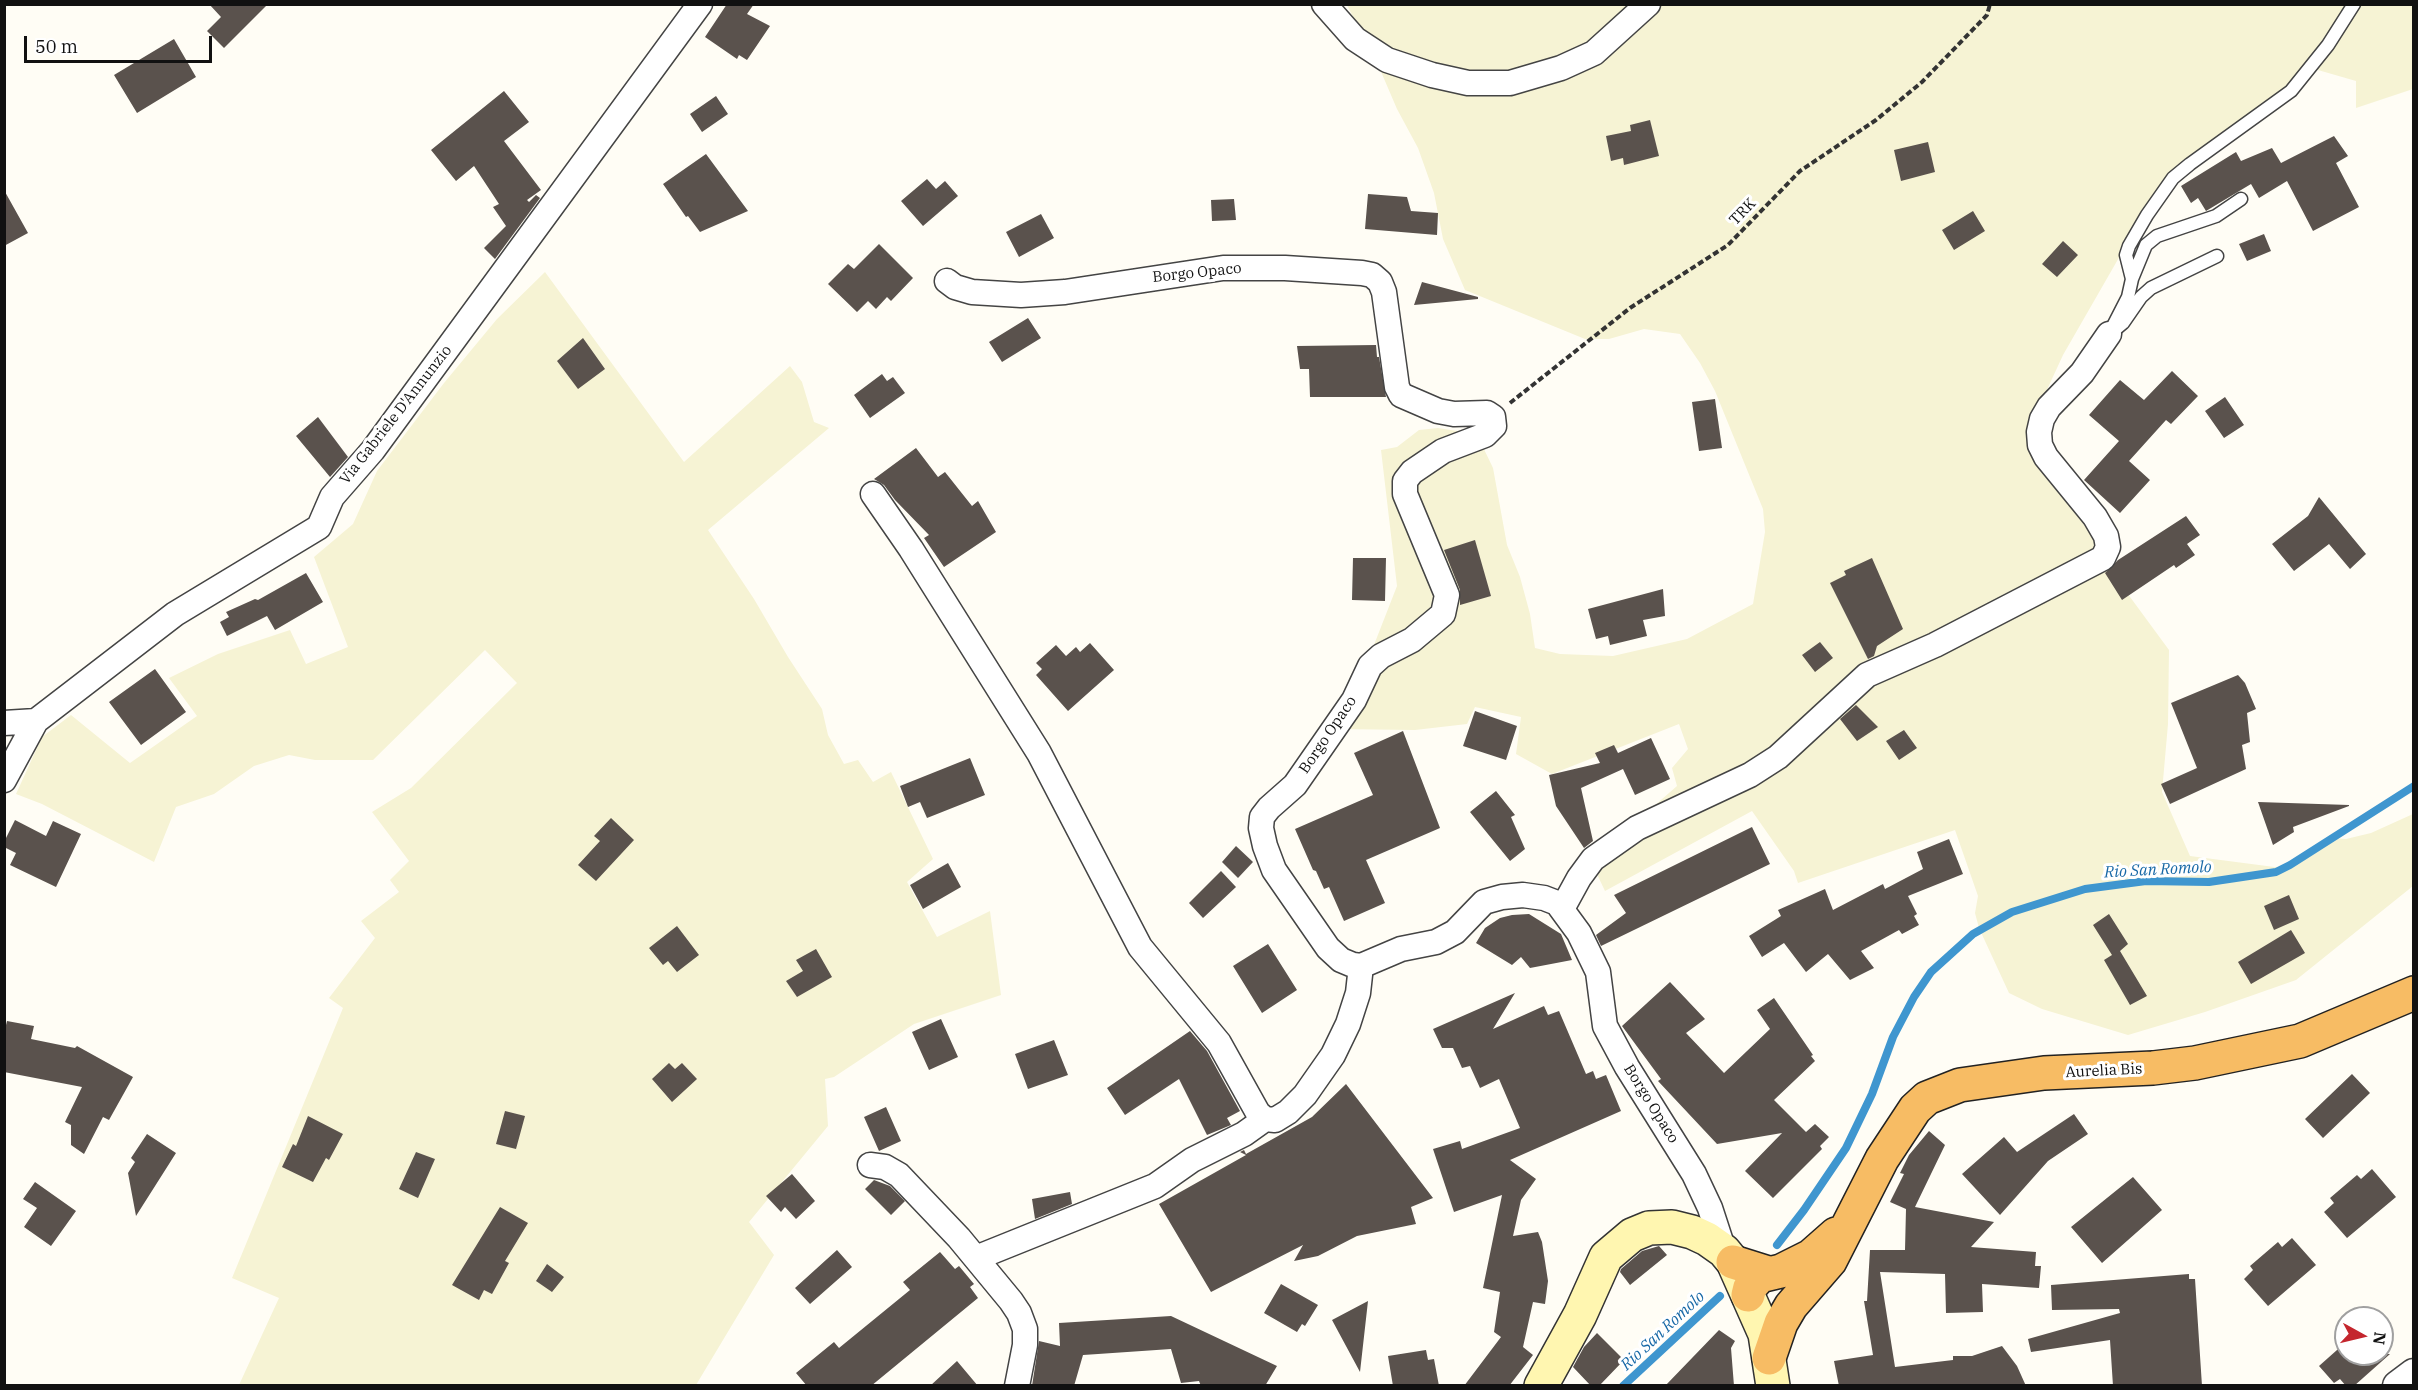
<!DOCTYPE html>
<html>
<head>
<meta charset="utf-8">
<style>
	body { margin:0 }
	#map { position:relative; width:2418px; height:1390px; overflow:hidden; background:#fffdf5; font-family:"IBM Plex Serif",serif }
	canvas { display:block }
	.frame { position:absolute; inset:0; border:6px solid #111; pointer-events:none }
	.north { position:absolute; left:2334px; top:1306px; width:60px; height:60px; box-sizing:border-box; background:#fff; border:2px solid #a0a0a0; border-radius:50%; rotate:98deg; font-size:16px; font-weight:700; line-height:24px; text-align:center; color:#111 }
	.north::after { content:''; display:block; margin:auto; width:21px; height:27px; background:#c4262e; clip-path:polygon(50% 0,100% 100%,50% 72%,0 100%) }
	.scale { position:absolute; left:24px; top:36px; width:188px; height:27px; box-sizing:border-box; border:3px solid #111; border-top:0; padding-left:8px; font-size:18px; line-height:21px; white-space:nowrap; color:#111; -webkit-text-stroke:4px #fff; paint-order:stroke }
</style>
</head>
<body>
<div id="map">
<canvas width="2418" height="1390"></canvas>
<div class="frame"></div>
<div class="north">N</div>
<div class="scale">50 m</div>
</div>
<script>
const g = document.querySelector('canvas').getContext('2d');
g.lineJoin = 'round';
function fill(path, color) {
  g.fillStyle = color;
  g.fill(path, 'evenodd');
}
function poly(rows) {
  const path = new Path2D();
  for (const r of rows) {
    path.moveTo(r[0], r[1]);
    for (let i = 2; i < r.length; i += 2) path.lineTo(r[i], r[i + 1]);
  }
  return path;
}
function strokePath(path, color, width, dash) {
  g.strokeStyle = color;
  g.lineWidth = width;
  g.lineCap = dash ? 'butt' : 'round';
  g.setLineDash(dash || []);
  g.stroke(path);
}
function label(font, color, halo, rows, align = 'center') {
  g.font = font + ' "IBM Plex Serif",serif';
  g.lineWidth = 6;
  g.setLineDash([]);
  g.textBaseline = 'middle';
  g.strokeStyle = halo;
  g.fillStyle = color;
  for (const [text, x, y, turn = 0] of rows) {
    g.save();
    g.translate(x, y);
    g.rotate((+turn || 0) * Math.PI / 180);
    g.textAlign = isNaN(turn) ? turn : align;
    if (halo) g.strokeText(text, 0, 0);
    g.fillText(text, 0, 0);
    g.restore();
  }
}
const farmland = poly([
	[1347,5,2413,5,2413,89,2356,108,2356,81,2311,68,2167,174,2063,355,2028,431,2122,586,2169,650,2168,724,2162,792,2190,856,2282,868,2330,838,2346,839,2371,833,2413,814,2413,886,2296,980,2205,1012,2128,1035,2042,1009,2009,993,1979,928,1975,913,1978,896,1955,830,1798,883,1794,871,1752,811,1605,891,1595,870,1622,834,1677,786,1672,768,1688,749,1679,724,1552,774,1516,754,1521,717,1475,707,1467,724,1415,730,1333,729,1365,668,1397,586,1381,450,1397,447,1419,430,1438,428,1457,431,1481,443,1493,468,1507,545,1520,577,1530,614,1535,648,1560,654,1613,656,1687,639,1753,604,1765,532,1763,509,1715,391,1700,363,1680,334,1644,329,1609,339,1585,339,1465,290,1443,239,1434,193,1418,148,1397,109,1382,74],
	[545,272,684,462,790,366,802,382,814,422,829,428,708,530,754,599,788,657,822,709,828,735,844,764,858,760,873,782,891,772,933,859,907,882,937,937,990,911,1001,995,914,1024,834,1077,825,1079,828,1126,749,1222,774,1255,696,1385,239,1385,279,1298,232,1278,343,1008,329,998,375,938,361,921,399,892,390,880,409,861,372,812,411,788,517,683,485,650,373,760,315,760,289,755,254,766,214,794,176,807,154,862,42,804,16,794,42,737,71,715,130,763,197,716,169,678,218,654,290,630,306,664,348,647,314,557,353,524,377,471,444,383,497,319]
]);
const stream = poly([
	[1777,1245,1804,1210,1846,1148,1872,1094,1893,1037,1914,997,1931,972,1973,934,2012,912,2085,889,2146,881,2209,882,2276,872,2290,865,2414,786],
	[1623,1386,1720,1296]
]);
const building = poly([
	[209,4,268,4,224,48,207,31,221,17],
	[727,4,754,4,747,14,770,26,747,60,739,55,737,59,705,37],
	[174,39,196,77,137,113,114,75],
	[504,91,529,122,504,141,541,190,527,200,529,202,536,195,540,198,495,259,484,248,506,226,493,207,499,204,474,166,456,181,431,150],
	[716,96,728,114,702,132,690,114],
	[1650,120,1659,156,1624,165,1623,158,1611,161,1606,136,1631,131,1630,125],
	[2334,136,2348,156,2336,163,2359,207,2313,231,2287,181,2259,198,2251,184,2206,211,2198,198,2191,203,2181,186,2236,152,2241,161,2272,148,2281,163],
	[1928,142,1935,172,1901,181,1894,150],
	[706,154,748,211,700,232,688,216,686,217,663,184],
	[927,179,936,189,945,181,958,196,923,226,901,201],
	[4,190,28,233,4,246],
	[1368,194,1407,197,1411,211,1438,213,1437,235,1365,229],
	[1234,199,1236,220,1212,221,1211,200],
	[1973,211,1985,231,1954,250,1942,230],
	[1041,214,1054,238,1019,257,1006,232],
	[2264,234,2271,251,2247,261,2239,244],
	[2063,241,2078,255,2057,277,2042,264],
	[879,244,913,278,891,301,887,297,876,309,868,301,857,312,828,284,848,264,854,269],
	[1422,282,1478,297,1478,299,1414,305],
	[1028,318,1041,338,1002,362,989,342],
	[583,338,605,369,578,389,557,361],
	[1376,345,1377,357,1379,357,1386,397,1310,397,1309,369,1300,369,1297,346],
	[2172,371,2198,396,2171,424,2166,420,2129,461,2150,480,2120,513,2084,480,2119,441,2089,415,2120,380,2144,400],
	[882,374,887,381,893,377,905,393,870,418,854,395],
	[2225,397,2244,425,2224,438,2205,411],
	[1715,399,1722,448,1699,451,1692,402],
	[318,417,348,457,330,477,296,436],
	[916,448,938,477,945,472,972,506,978,501,996,532,944,567,924,538,929,535,895,500,884,485,874,479],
	[2319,497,2366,554,2350,569,2329,544,2294,571,2272,544,2308,516],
	[2186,516,2200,535,2187,544,2195,555,2176,568,2174,565,2122,600,2105,573,2118,560],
	[1475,540,1491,596,1460,605,1460,590,1444,550],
	[1353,558,1386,558,1385,601,1352,600],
	[1872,558,1903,629,1877,646,1874,656,1868,659,1830,583,1846,575,1844,571],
	[306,573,323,602,275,630,267,616,227,636,220,622,229,617,226,612,255,599,258,600],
	[1663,589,1665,616,1643,620,1647,636,1610,645,1608,636,1596,639,1588,609],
	[1820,642,1833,658,1815,672,1802,655],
	[1090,643,1114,670,1068,711,1036,675,1042,669,1036,663,1056,645,1066,656,1076,647,1080,652],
	[155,669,186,712,141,745,109,702],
	[2238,675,2245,683,2256,709,2247,713,2250,742,2242,745,2246,769,2170,804,2161,784,2197,768,2171,703],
	[1856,705,1878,727,1857,741,1840,719],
	[1475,711,1517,726,1506,760,1463,746],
	[1904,730,1917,748,1899,760,1886,741],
	[1403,731,1440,828,1366,860,1385,903,1344,921,1329,887,1324,889,1316,871,1313,870,1295,829,1373,795,1354,753],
	[1651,738,1670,779,1635,795,1623,769,1581,788,1593,841,1584,848,1556,806,1549,775,1600,763,1595,753,1614,745,1618,753],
	[970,758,985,795,927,818,920,802,908,807,900,786],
	[1496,791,1515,815,1511,817,1525,849,1510,861,1470,812],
	[2258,802,2349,805,2349,806,2293,827,2294,832,2273,845],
	[611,818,634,840,596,881,578,865,600,841,594,836],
	[15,820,46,836,53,821,81,834,56,887,10,865,16,853,4,847,4,842],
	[1752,827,1770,864,1601,946,1596,935,1626,913,1614,895],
	[1949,839,1963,874,1908,896,1917,914,1914,916,1919,925,1902,934,1899,930,1861,951,1874,968,1850,980,1828,954,1806,972,1784,943,1762,957,1749,936,1781,916,1778,910,1825,889,1833,910,1883,884,1885,889,1923,869,1917,852],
	[1236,846,1253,862,1238,878,1222,862],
	[948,863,961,887,923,909,910,885],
	[1221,871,1236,887,1203,918,1189,903],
	[2289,895,2299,919,2274,930,2264,906],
	[1529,914,1561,934,1572,960,1530,968,1521,957,1512,965,1476,943,1485,928,1500,918,1512,915],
	[2109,914,2128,944,2120,951,2147,996,2130,1005,2104,960,2112,955,2093,925],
	[677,926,699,955,677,972,668,961,663,965,649,948],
	[2291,930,2305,953,2251,984,2238,962],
	[1268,944,1297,990,1262,1013,1233,966],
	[816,949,832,977,797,997,786,981,803,971,796,960],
	[1670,982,1705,1019,1686,1033,1724,1073,1770,1029,1757,1010,1774,998,1813,1055,1811,1056,1815,1061,1774,1100,1806,1132,1815,1124,1829,1137,1820,1146,1822,1149,1773,1198,1745,1171,1782,1133,1717,1144,1658,1081,1661,1079,1622,1026],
	[1515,993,1493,1029,1544,1006,1548,1015,1559,1011,1586,1074,1593,1071,1596,1079,1606,1075,1621,1111,1510,1160,1536,1179,1521,1200,1513,1236,1538,1232,1542,1242,1548,1281,1545,1304,1533,1302,1523,1347,1533,1355,1509,1386,1464,1386,1501,1337,1494,1332,1500,1292,1483,1288,1502,1195,1454,1212,1433,1149,1460,1141,1462,1149,1520,1128,1499,1079,1480,1088,1470,1066,1462,1068,1453,1048,1442,1048,1433,1029],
	[941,1019,958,1057,929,1070,912,1032],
	[7,1021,34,1026,31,1039,75,1048,77,1046,133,1077,109,1120,103,1117,84,1154,71,1145,71,1125,65,1122,82,1087,4,1072,4,1033],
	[1190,1031,1207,1051,1240,1111,1227,1118,1231,1125,1207,1135,1179,1079,1125,1115,1107,1088],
	[1054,1040,1068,1075,1028,1089,1015,1054],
	[669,1063,675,1069,682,1063,697,1079,672,1102,652,1079],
	[2352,1074,2370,1093,2323,1138,2305,1119],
	[1346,1084,1433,1198,1411,1207,1416,1224,1357,1236,1318,1256,1294,1261,1303,1245,1211,1292,1159,1204,1246,1155,1240,1152,1244,1150,1246,1154,1312,1117],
	[886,1107,901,1141,879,1151,864,1117],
	[505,1111,525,1116,516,1149,496,1144],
	[2074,1114,2088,1134,2048,1161,2000,1215,1962,1174,2004,1137,2017,1152],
	[308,1116,343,1134,329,1160,326,1158,313,1182,282,1167,293,1144,296,1146],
	[1929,1131,1945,1145,1915,1207,1994,1222,1971,1247,2036,1252,2035,1266,2041,1266,2039,1288,1982,1284,1983,1312,1946,1313,1945,1274,1880,1272,1895,1367,1953,1360,1953,1356,1972,1356,2002,1346,2017,1366,2026,1386,1839,1386,1834,1361,1873,1355,1864,1301,1867,1301,1870,1250,1905,1250,1906,1209,1890,1202,1904,1174,1900,1173,1909,1155],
	[147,1134,176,1153,136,1216,128,1173,135,1162,131,1158],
	[416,1152,435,1159,418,1198,399,1189],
	[2372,1169,2396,1197,2347,1238,2324,1212,2334,1203,2330,1198,2357,1175,2361,1179],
	[792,1174,815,1201,796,1219,785,1207,781,1212,766,1196],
	[2133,1177,2162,1210,2102,1263,2071,1227],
	[874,1180,890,1186,905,1201,891,1215,865,1189],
	[35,1182,76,1211,51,1246,24,1227,37,1208,23,1199],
	[1070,1192,1072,1204,1035,1219,1032,1199],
	[500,1207,528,1223,505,1261,509,1263,492,1294,484,1290,479,1300,452,1285],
	[2292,1238,2316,1265,2268,1306,2244,1279,2253,1270,2250,1266,2278,1242,2282,1247],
	[1659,1246,1667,1255,1630,1285,1620,1272,1621,1269,1642,1251],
	[837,1250,852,1267,810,1304,795,1288],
	[940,1252,955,1269,959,1266,974,1284,970,1287,978,1298,871,1386,807,1386,796,1373,834,1342,839,1348,910,1290,903,1282],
	[547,1264,564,1277,552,1292,536,1281],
	[2189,1274,2189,1279,2195,1279,2202,1386,2113,1386,2110,1340,2031,1352,2028,1339,2120,1313,2119,1309,2052,1310,2051,1285],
	[1281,1284,1318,1305,1305,1326,1302,1324,1297,1332,1264,1313],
	[1368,1301,1360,1372,1332,1320],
	[1171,1316,1277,1366,1265,1386,1201,1386,1199,1381,1181,1383,1171,1349,1098,1354,1083,1355,1074,1386,1032,1386,1039,1341,1060,1346,1059,1323],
	[1719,1330,1735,1341,1731,1348,1734,1386,1665,1386],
	[1597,1333,1624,1360,1599,1386,1591,1386,1573,1367,1584,1347],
	[2346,1342,2346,1354,2390,1354,2354,1386,2346,1386,2340,1379,2334,1383,2319,1366],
	[1426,1350,1428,1360,1434,1359,1439,1386,1393,1386,1388,1356],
	[957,1361,978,1386,930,1386]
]);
const path = poly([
	[1510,403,1630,308,1728,245,1800,171,1876,120,1922,82,1987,15,1990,4]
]);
const service = poly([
	[2132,279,2146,245,2157,236,2216,216,2241,199],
	[2117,328,2123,323,2141,297,2151,288,2217,256],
	[2109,334,2128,297,2132,279,2126,255,2129,246,2147,215,2173,178,2190,164,2291,91,2328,45,2354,4]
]);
const minor = poly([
	[1324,4,1355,39,1387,60,1432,75,1468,83,1510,83,1561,68,1594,53,1648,4],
	[947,281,955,287,972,292,1021,295,1065,292,1223,268,1285,268,1362,273,1372,275,1380,282,1384,292,1397,387,1401,395,1438,411,1454,414,1487,413,1493,417,1494,426,1485,435,1443,451,1412,472,1405,481,1405,494,1447,595,1443,614,1412,640,1381,656,1370,666,1354,700,1295,785,1269,808,1262,817,1261,828,1265,846,1274,870,1328,948,1341,960,1353,965,1361,966,1401,949,1436,942,1455,932,1484,902,1502,897,1523,895,1544,898,1557,903,1579,933,1598,972,1605,1026,1627,1067,1694,1174,1710,1208,1724,1251],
	[873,494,911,549,1039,753,1140,947,1219,1043,1258,1113,1265,1119,1275,1120,1288,1112,1305,1095,1333,1055,1348,1024,1358,993,1361,966],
	[4,723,36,721,175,614,319,527,332,497,373,450,700,4],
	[4,780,36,721],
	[1562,909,1579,878,1593,859,1637,828,1750,775,1778,757,1867,675,1935,645,2103,558,2108,547,2106,536,2095,517,2046,457,2040,445,2039,432,2042,419,2049,407,2082,373,2109,334],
	[870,1165,885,1167,899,1175,959,1238,1011,1301,1019,1313,1025,1329,1025,1345,1017,1386],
	[976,1258,1155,1186,1192,1160,1244,1134,1265,1119]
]);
const tertiary = poly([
	[2398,1386,2414,1374]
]);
const secondary = poly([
	[1541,1386,1580,1315,1606,1257,1632,1235,1649,1228,1672,1227,1692,1232,1707,1239,1724,1251,1733,1262,1765,1334,1773,1386]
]);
const trunk = poly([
	[1733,1262,1768,1273],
	[1748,1295,1750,1287,1760,1276,1781,1271,1811,1256,1836,1234],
	[1769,1358,1781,1323,1791,1306,1830,1261,1882,1159,1915,1109,1927,1098,1960,1085,2044,1073,2153,1068,2195,1063,2300,1041,2414,993]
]);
const streetNames = [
	["TRK",1743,212,-46],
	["Borgo Opaco",1197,273,-6],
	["Via Gabriele D'Annunzio",396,415,-52],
	["Borgo Opaco",1328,735,-56],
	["Aurelia Bis",2104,1071,-3],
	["Borgo Opaco",1651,1104,58]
];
const waterNames = [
	["Rio San Romolo",2158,870,-3],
	["Rio San Romolo",1663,1331,-43]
];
fill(farmland, '#f6f3d4');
strokePath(stream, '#3f96cf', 8);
fill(building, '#5a524d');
strokePath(service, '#444', 15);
strokePath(minor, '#444', 27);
strokePath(tertiary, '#444', 33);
strokePath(secondary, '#333', 36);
strokePath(trunk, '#222', 36);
strokePath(path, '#333', 4, [6, 3]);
strokePath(service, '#fff', 12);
strokePath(minor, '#fff', 24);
strokePath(tertiary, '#fff', 30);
strokePath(secondary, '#fff6b0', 33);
strokePath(trunk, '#f7bc64', 33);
label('15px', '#111', '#fff', streetNames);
label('italic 16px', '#1768a6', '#fff', waterNames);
</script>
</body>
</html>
